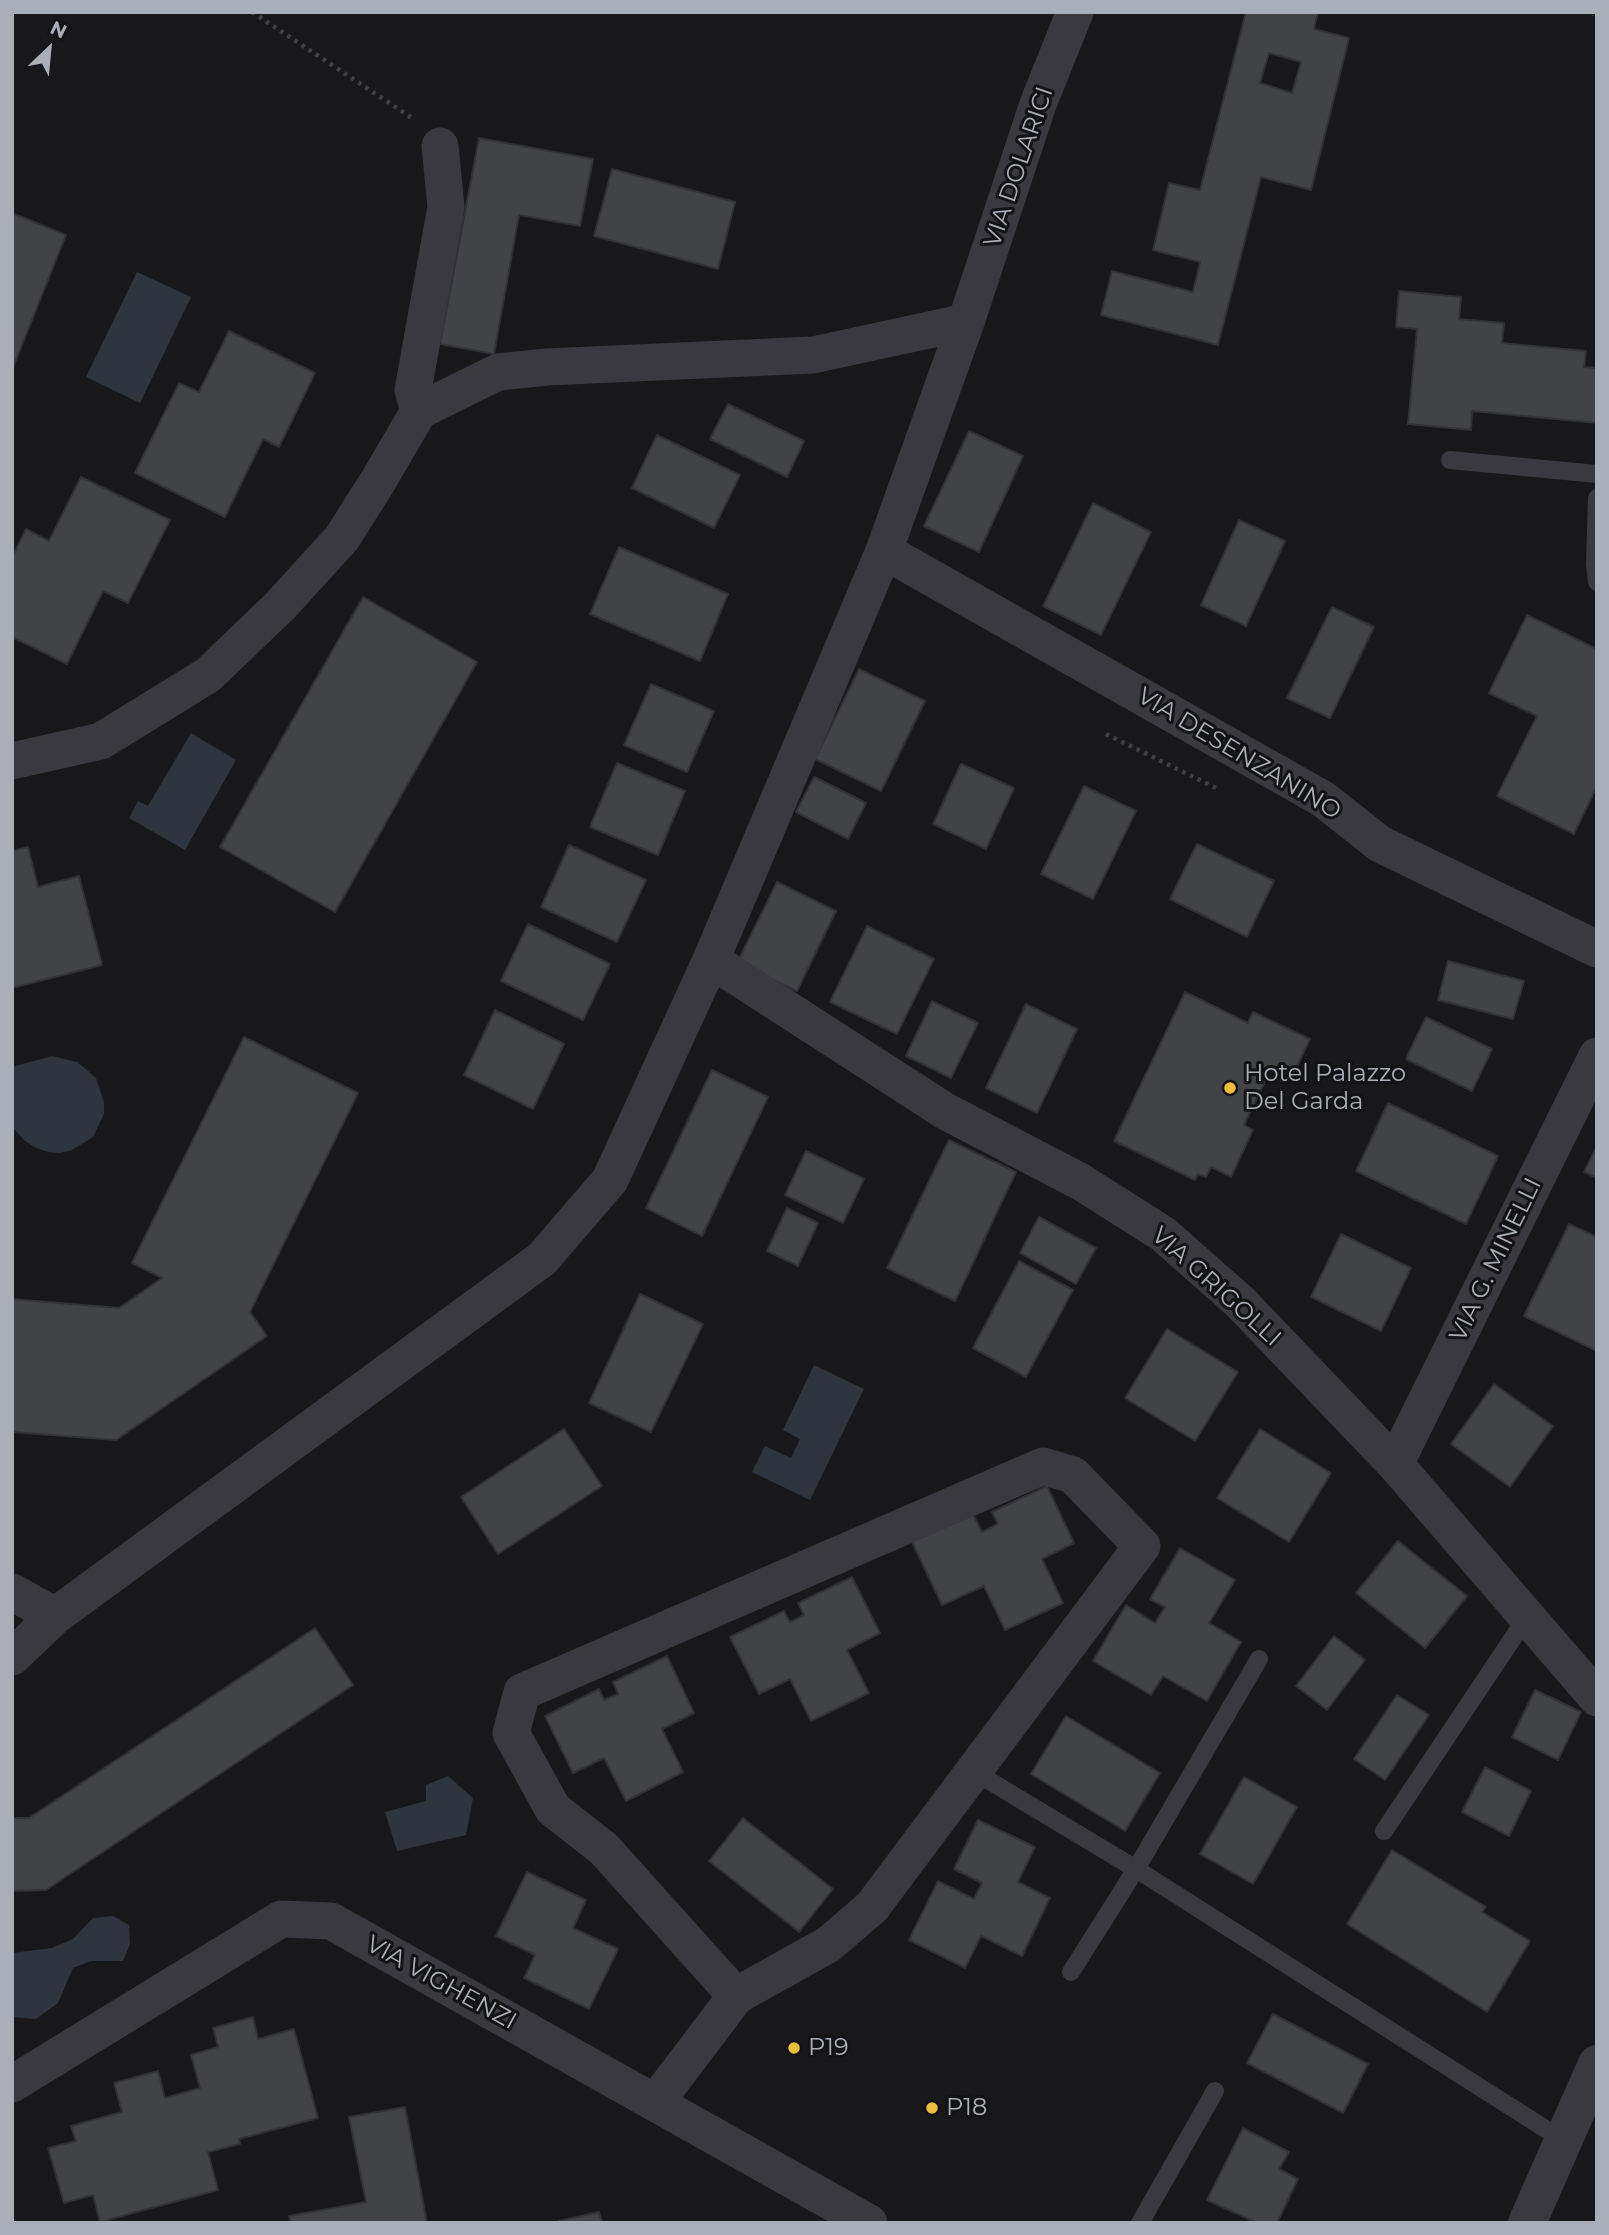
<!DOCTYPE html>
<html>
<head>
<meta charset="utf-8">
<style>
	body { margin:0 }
	#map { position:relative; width:1609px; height:2235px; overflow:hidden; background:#18181a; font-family:Montserrat,sans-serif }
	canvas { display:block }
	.frame { position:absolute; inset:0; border:14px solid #aaaeb9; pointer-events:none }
	.north { position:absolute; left:14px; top:14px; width:70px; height:70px; -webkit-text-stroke:5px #131315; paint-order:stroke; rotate:26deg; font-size:19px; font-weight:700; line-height:28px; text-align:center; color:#aaaeb9 }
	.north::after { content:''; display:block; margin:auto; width:24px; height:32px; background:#aaaeb9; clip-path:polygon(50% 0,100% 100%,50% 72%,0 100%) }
</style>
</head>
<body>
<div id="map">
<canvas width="1609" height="2235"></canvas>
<div class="frame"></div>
<div class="north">N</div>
</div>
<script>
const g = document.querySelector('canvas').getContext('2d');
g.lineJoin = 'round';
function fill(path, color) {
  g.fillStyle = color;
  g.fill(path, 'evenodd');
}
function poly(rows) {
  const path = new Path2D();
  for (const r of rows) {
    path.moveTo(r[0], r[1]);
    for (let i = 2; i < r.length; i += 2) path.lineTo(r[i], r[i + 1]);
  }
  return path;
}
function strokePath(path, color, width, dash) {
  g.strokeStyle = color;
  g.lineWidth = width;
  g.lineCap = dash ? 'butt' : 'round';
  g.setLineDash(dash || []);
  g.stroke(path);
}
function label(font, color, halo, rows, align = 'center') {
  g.font = font + ' Montserrat,sans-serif';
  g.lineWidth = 6;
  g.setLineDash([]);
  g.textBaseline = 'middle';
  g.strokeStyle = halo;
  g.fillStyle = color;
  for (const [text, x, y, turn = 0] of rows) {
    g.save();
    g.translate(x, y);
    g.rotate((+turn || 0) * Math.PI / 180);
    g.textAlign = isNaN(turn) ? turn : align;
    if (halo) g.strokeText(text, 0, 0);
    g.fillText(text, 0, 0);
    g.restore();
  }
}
const water = poly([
	[137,272,191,297,140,403,86,377],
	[191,733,236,760,185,850,129,818,138,801,148,806],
	[52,1056,77,1062,87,1070,96,1078,104,1102,104,1114,93,1137,72,1150,60,1153,48,1152,36,1148,25,1141,12,1127,12,1067],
	[814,1365,864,1389,810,1500,752,1472,765,1446,791,1458,800,1439,783,1430],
	[448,1776,473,1798,466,1835,397,1851,385,1812,426,1801,426,1785],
	[113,1916,129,1925,130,1944,123,1961,91,1961,73,1968,58,2003,36,2019,12,2017,12,1953,52,1948,73,1939,93,1918]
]);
const building = poly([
	[1246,12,1318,12,1314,29,1349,38,1311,190,1261,177,1218,345,1101,315,1112,271,1193,292,1200,262,1153,250,1169,183,1200,190,1246,12],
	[1269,53,1301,62,1292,93,1260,83,1269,53],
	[479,138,593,159,580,226,519,215,494,354,440,344,479,138],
	[612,169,735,202,718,269,594,236,612,169],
	[12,213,66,235,12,370,12,213],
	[1399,291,1461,297,1459,319,1504,323,1502,343,1586,351,1584,367,1597,368,1597,423,1472,411,1471,430,1408,424,1417,329,1396,327,1399,291],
	[229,331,315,373,279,447,263,439,225,517,135,473,179,383,199,392,229,331],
	[728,404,804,441,787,477,710,439,728,404],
	[969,431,1023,456,979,552,924,526,969,431],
	[657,435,740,475,714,528,632,488,657,435],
	[81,477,170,520,128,603,103,591,67,664,12,637,12,557,26,529,49,541,81,477],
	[1093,503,1151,532,1101,635,1043,606,1093,503],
	[1239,520,1285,541,1246,626,1201,605,1239,520],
	[619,547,728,594,700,661,590,614,619,547],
	[363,597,477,662,335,912,220,847,363,597],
	[1332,607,1374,627,1330,718,1287,698,1332,607],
	[1527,615,1597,649,1597,786,1574,834,1497,796,1537,716,1489,693,1527,615],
	[859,669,925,701,881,791,815,759,859,669],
	[651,684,714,711,687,772,624,745,651,684],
	[617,763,685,791,658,855,590,827,617,763],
	[961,764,1014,788,986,849,933,824,961,764],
	[814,777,866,803,848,839,796,812,814,777],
	[1084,786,1136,811,1093,899,1041,874,1084,786],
	[1197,844,1274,881,1247,937,1170,899,1197,844],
	[569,845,646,880,617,942,541,907,569,845],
	[28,847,38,887,79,876,102,965,12,988,12,851,28,847],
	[777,882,836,911,797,991,737,963,777,882],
	[528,924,610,964,583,1020,501,981,528,924],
	[867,926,934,959,897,1034,830,1002,867,926],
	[1448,961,1524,981,1513,1019,1438,1000,1448,961],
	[1185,992,1248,1023,1253,1012,1310,1039,1291,1079,1271,1069,1244,1125,1253,1130,1231,1177,1211,1167,1206,1177,1198,1174,1195,1180,1114,1141,1185,992],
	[932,1001,978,1023,951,1078,906,1056,932,1001],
	[1026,1004,1077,1029,1037,1113,986,1088,1026,1004],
	[495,1010,564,1044,533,1109,464,1075,495,1010],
	[1426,1017,1492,1049,1472,1091,1406,1059,1426,1017],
	[244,1037,358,1093,250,1312,267,1336,116,1440,12,1432,12,1299,119,1308,162,1278,132,1263,244,1037],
	[712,1070,768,1097,702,1236,646,1208,712,1070],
	[1388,1103,1498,1156,1466,1224,1356,1171,1388,1103],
	[949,1140,1016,1172,955,1301,887,1268,949,1140],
	[1597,1146,1597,1178,1584,1172,1597,1146],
	[806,1151,864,1179,843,1223,785,1195,806,1151],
	[787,1208,818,1223,798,1266,767,1251,787,1208],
	[1039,1217,1096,1248,1076,1284,1020,1253,1039,1217],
	[1569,1224,1597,1237,1597,1351,1524,1316,1569,1224],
	[1341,1234,1411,1268,1381,1331,1311,1297,1341,1234],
	[1019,1261,1073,1290,1026,1377,973,1348,1019,1261],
	[640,1294,703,1324,651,1432,589,1403,640,1294],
	[1167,1329,1238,1372,1195,1441,1125,1398,1167,1329],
	[1494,1384,1553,1426,1510,1487,1451,1444,1494,1384],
	[564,1429,602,1486,498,1554,461,1497,564,1429],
	[1260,1429,1331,1473,1289,1542,1217,1498,1260,1429],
	[1047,1486,1074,1543,1042,1559,1063,1603,1005,1630,984,1586,942,1605,911,1540,972,1512,982,1532,998,1524,992,1512,1047,1486],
	[1398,1541,1467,1596,1425,1648,1356,1593,1398,1541],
	[1180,1548,1235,1580,1209,1623,1241,1642,1207,1701,1163,1676,1151,1695,1093,1661,1126,1605,1155,1623,1165,1607,1150,1599,1180,1548],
	[852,1577,880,1633,847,1650,869,1693,811,1721,790,1679,759,1694,730,1637,784,1611,790,1622,804,1615,798,1603,852,1577],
	[315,1628,353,1685,46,1890,12,1891,12,1818,29,1818,315,1628],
	[1334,1636,1365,1660,1327,1710,1296,1686,1334,1636],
	[667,1656,694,1713,662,1729,683,1772,626,1801,604,1758,573,1773,545,1716,599,1689,604,1700,618,1694,613,1682,667,1656],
	[1535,1690,1581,1712,1558,1760,1512,1737,1535,1690],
	[1397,1695,1429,1715,1385,1780,1354,1759,1397,1695],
	[1066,1716,1160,1773,1125,1831,1031,1774,1066,1716],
	[1485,1767,1531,1791,1509,1836,1462,1812,1485,1767],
	[1244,1777,1297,1807,1253,1884,1200,1854,1244,1777],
	[743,1818,833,1889,799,1932,709,1861,743,1818],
	[978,1820,1035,1847,1018,1882,1050,1898,1022,1956,981,1936,965,1968,909,1940,938,1881,974,1899,982,1883,954,1869,978,1820],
	[1392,1850,1486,1907,1482,1912,1530,1941,1487,2012,1347,1924,1392,1850],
	[527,1872,586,1900,573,1928,618,1949,589,2009,524,1978,535,1955,496,1936,527,1872],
	[1273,2014,1368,2064,1343,2113,1247,2063,1273,2014],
	[253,2017,258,2039,294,2029,318,2118,239,2139,240,2144,208,2152,218,2190,100,2222,93,2195,64,2203,48,2148,76,2141,71,2126,122,2112,114,2083,158,2071,165,2098,200,2088,191,2055,218,2047,213,2028,253,2017],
	[405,2107,427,2223,291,2223,289,2216,366,2202,349,2117,405,2107],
	[1243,2128,1289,2152,1279,2169,1298,2179,1277,2223,1257,2223,1207,2200,1243,2128],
	[599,2212,602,2223,560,2223,559,2221,599,2212]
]);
const path = poly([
	[252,12,412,118],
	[1106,734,1218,789]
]);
const service = poly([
	[1450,460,1597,474],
	[1597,498,1595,564,1597,582],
	[973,1771,1136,1869,1563,2140],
	[1384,1831,1527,1617],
	[1071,1972,1136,1869,1259,1659],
	[1140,2223,1215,2091]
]);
const minor = poly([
	[419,411,413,390,446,207,440,146],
	[884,551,1323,799,1380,844,1597,949],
	[12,761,101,741,208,675,280,606,342,538,378,481,419,411,498,372,547,367,813,355,966,322],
	[711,960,945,1111,1081,1182,1163,1234,1240,1302,1395,1464,1597,1698],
	[1395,1464,1597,1056],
	[12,1592,55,1616],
	[12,1657,55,1616,542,1259,610,1180,711,960,884,551,966,322,1038,104,1075,12],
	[12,2084,281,1919,331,1921,869,2223],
	[655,2103,736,1996,829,1944,872,1907,1142,1546,1073,1475,1043,1466,522,1692,511,1733,553,1809,604,1849,736,1996]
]);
const tertiary = poly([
	[1527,2223,1597,2064]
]);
const markers = [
	[1230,1088,7,"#edbe3d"],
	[794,2048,7,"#edbe3d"],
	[932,2108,7,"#edbe3d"]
];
const streetNames = [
	["VIA DOLARICI",1019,167,-71],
	["VIA DESENZANINO",1239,754,31],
	["VIA G. MINELLI",1496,1260,-64],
	["VIA GRIGOLLI",1216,1287,42],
	["VIA VIGHENZI",441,1983,29]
];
const poiNames = [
	["Hotel Palazzo",1244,1074],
	["Del Garda",1244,1102],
	["P19",808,2048],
	["P18",946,2108]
];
fill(water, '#2e353e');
fill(building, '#424347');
strokePath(building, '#323236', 2);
strokePath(path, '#3f4046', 4.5, [3.5, 5]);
strokePath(service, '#39393f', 18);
strokePath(minor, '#39393f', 37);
strokePath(tertiary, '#39393f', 38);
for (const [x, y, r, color] of markers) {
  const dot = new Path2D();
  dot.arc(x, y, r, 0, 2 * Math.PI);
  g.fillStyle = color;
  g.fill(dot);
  strokePath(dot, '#131315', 2.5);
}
label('24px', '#aaaeb9', '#131315', streetNames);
label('24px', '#aaaeb9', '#131315', poiNames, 'left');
</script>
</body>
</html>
